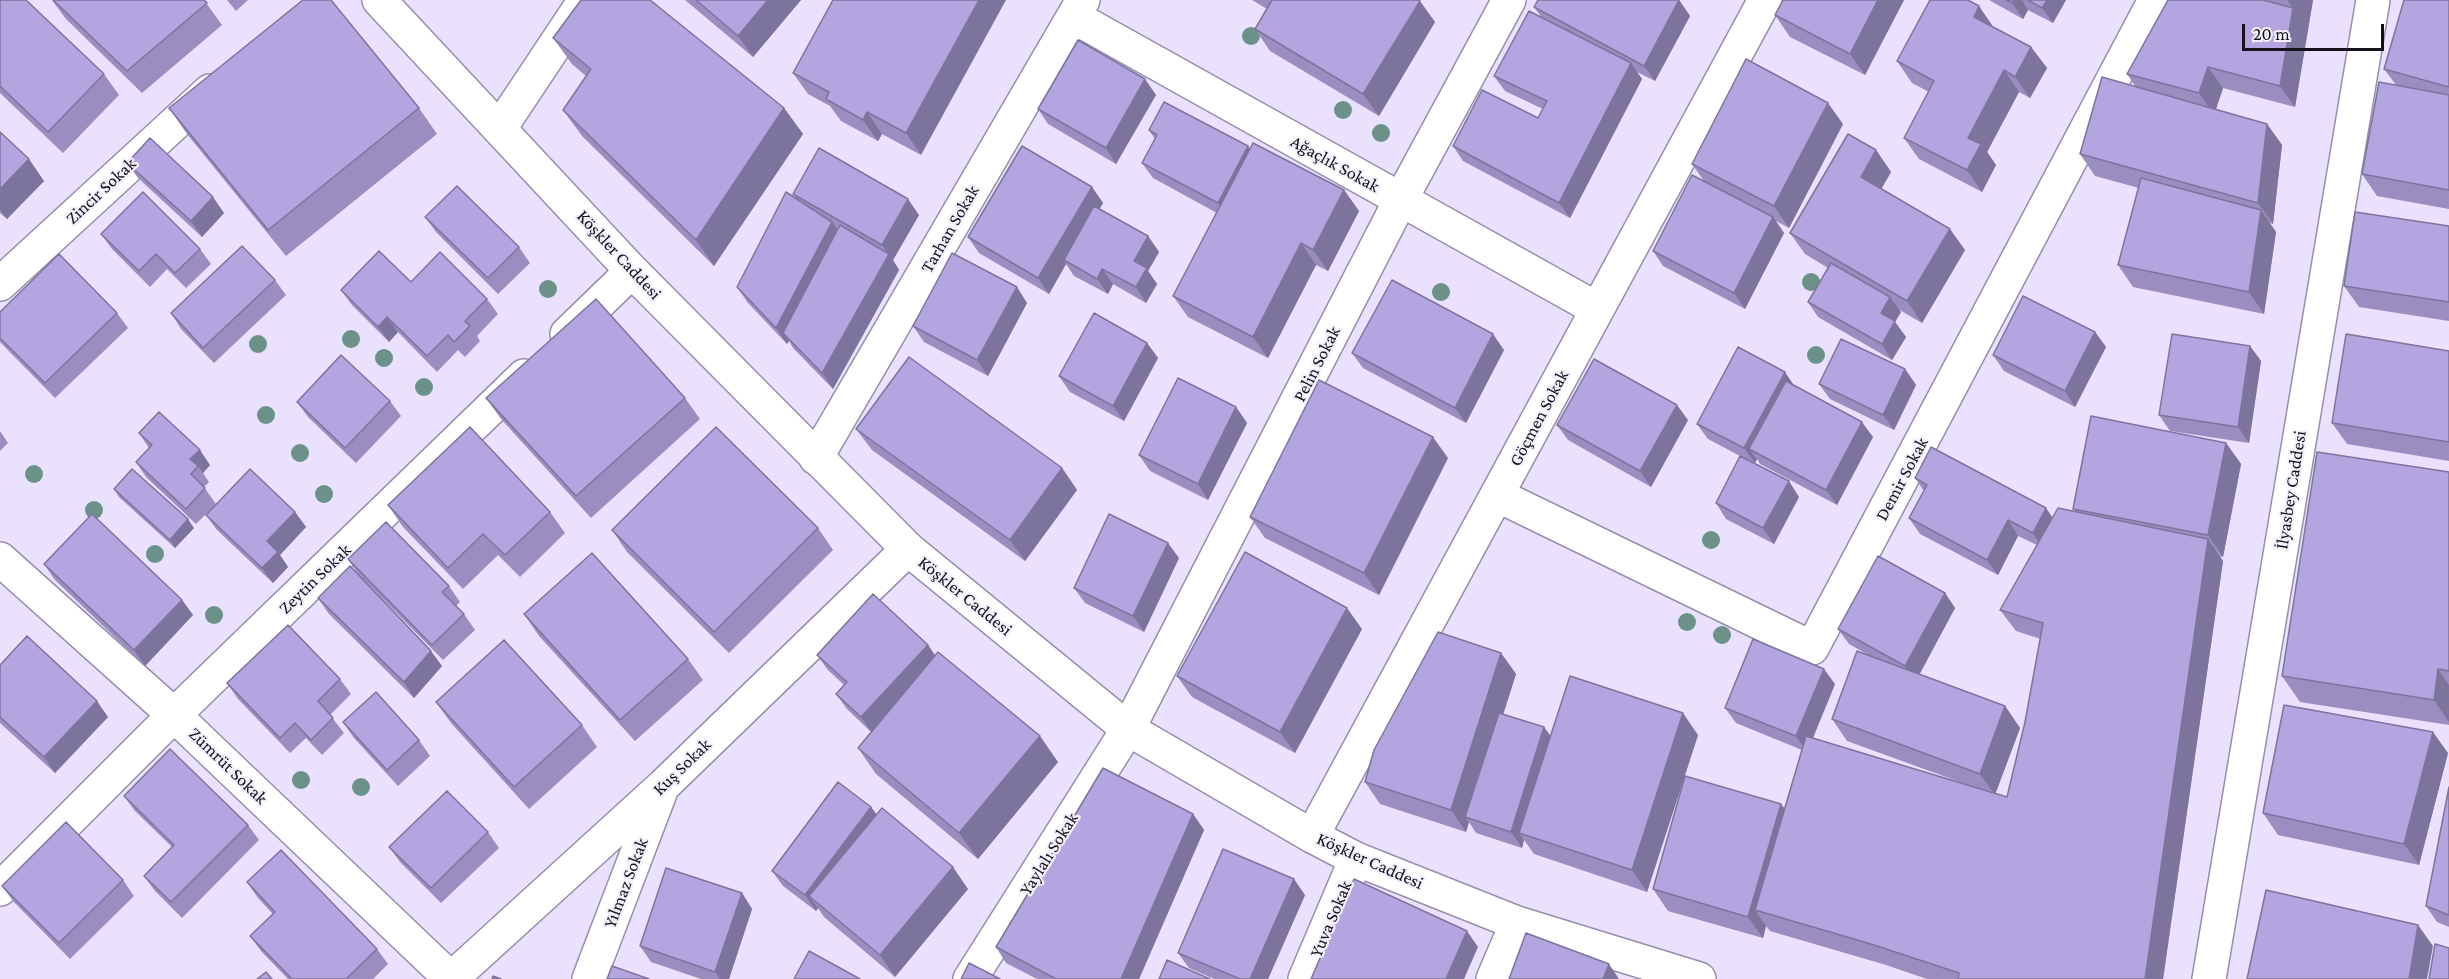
<!DOCTYPE html>
<html>
<head>
<meta charset="utf-8">
<style>
	body { margin:0 }
	#map { position:relative; width:2449px; height:979px; overflow:hidden; background:#e9e1fe; font-family:"Crimson Pro",serif }
	canvas { display:block }
	.scale { position:absolute; left:2242px; top:24px; width:142px; height:27px; box-sizing:border-box; border:3px solid #15121c; border-top:0; padding-left:8px; font-size:18px; line-height:21px; white-space:nowrap; color:#15121c; -webkit-text-stroke:4px #f4f1fd; paint-order:stroke }
</style>
</head>
<body>
<div id="map">
<canvas width="2449" height="979"></canvas>
<div class="scale">20 m</div>
</div>
<script>
const g = document.querySelector('canvas').getContext('2d');
g.lineJoin = 'round';
function poly(rows) {
  const path = new Path2D();
  for (const r of rows) {
    path.moveTo(r[0], r[1]);
    for (let i = 2; i < r.length; i += 2) path.lineTo(r[i], r[i + 1]);
  }
  return path;
}
function strokePath(path, color, width, dash) {
  g.strokeStyle = color;
  g.lineWidth = width;
  g.lineCap = dash ? 'butt' : 'round';
  g.setLineDash(dash || []);
  g.stroke(path);
}
function fill(path, color) {
  g.fillStyle = color;
  g.fill(path, 'evenodd');
}
function label(font, color, halo, rows, align = 'center') {
  g.font = font + ' "Crimson Pro",serif';
  g.lineWidth = 4.5;
  g.setLineDash([]);
  g.textBaseline = 'middle';
  g.strokeStyle = halo;
  g.fillStyle = color;
  for (const [text, x, y, turn = 0] of rows) {
    g.save();
    g.translate(x, y);
    g.rotate((+turn || 0) * Math.PI / 180);
    g.textAlign = isNaN(turn) ? turn : align;
    if (halo) g.strokeText(text, 0, 0);
    g.fillText(text, 0, 0);
    g.restore();
  }
}
const minor = poly([
	[1074,17,1597,309],
	[500,128,585,0],
	[0,284,210,91],
	[567,334,632,271],
	[816,458,1083,0],
	[1497,495,1812,648,2155,0],
	[0,559,174,715,451,979],
	[1312,836,1765,0],
	[0,889,174,715,524,376],
	[451,979,663,786,908,549],
	[589,979,660,793],
	[970,979,1128,729,1400,201,1509,0],
	[1305,979,1356,859],
	[1493,979,1517,923]
]);
const major = poly([
	[379,0,632,271,908,549,1128,729,1312,836,1356,859,1517,923,1699,979],
	[2209,979,2373,0]
]);
const trees = [
	[1251,36],
	[1343,110],
	[1381,133],
	[1811,282],
	[548,289],
	[1441,292],
	[351,339],
	[258,344],
	[1816,355],
	[384,358],
	[424,387],
	[266,415],
	[300,453],
	[34,474],
	[324,494],
	[94,510],
	[1711,540],
	[155,554],
	[214,615],
	[1687,622],
	[1722,635],
	[301,780],
	[361,787]
];
const wall = poly([
	[0,0,104,74,119,95,63,153,0,93],
	[52,0,204,0,222,25,142,93,66,19],
	[227,0,248,0,236,11],
	[685,0,801,0,753,57],
	[833,0,921,155,882,134,878,141,841,121,830,106,808,94,793,73],
	[1252,0,1418,0,1435,22,1379,116,1270,51,1255,29,1267,9],
	[1679,0,1690,16,1655,81,1637,72,1642,79,1570,218,1463,161,1453,146,1538,118,1543,109,1505,91,1494,76,1542,18,1534,7],
	[1904,0,1865,75,1790,37,1775,15],
	[1989,0,2066,0,2053,23,2028,10,2023,19],
	[2168,0,2313,0,2295,107,2223,88,2216,109,2267,124,2282,145,2273,224,2270,223,2276,232,2264,314,2133,287,2118,265,2139,188,2095,176,2080,154,2135,86,2127,74],
	[2449,0,2449,209,2377,196,2362,174,2396,85,2384,69],
	[1994,27,2031,47,2047,68,2030,98,2019,92,1987,152,1996,165,1982,192,1919,159,1904,138,1929,92,1912,83,1897,61],
	[553,38,784,108,803,134,714,266,582,136,563,110,586,76,572,64],
	[1156,95,1116,164,1048,124,1038,109],
	[169,108,419,108,437,134,286,256,187,134],
	[1843,124,1789,228,1776,221,1784,233,1745,309,1663,266,1653,251,1704,181,1692,164],
	[1149,130,1248,146,1250,149,1344,190,1359,211,1328,271,1316,265,1268,358,1188,317,1173,296,1217,213,1153,178,1142,163,1155,139],
	[0,132,44,181,7,219,0,213],
	[1876,150,1891,172,1881,189,1965,250,1922,323,1898,309,1901,312,1895,322,1906,337,1892,360,1818,317,1808,302,1828,268,1805,254,1790,233],
	[127,163,224,213,202,237,138,178],
	[1092,187,1103,203,1099,209,1148,236,1159,252,1148,271,1157,284,1146,303,1113,284,1108,294,1074,276,1066,264,1049,294,979,253,968,237],
	[793,194,919,215,893,260,899,270,833,389,793,348,789,341,787,344,748,303,737,287,796,199],
	[425,217,519,247,530,263,498,294,436,232],
	[2449,226,2449,321,2359,307,2344,286],
	[101,234,200,249,211,264,186,288,167,269,150,287,112,249],
	[275,280,286,295,214,363,181,329,171,313],
	[411,282,487,299,498,314,477,336,480,341,465,357,458,350,437,372,398,332,389,342,352,305,341,290],
	[1027,303,988,376,924,342,913,326],
	[0,312,117,313,128,328,55,398,0,342],
	[2095,332,2106,347,2075,407,2004,371,1993,355],
	[1147,343,1158,358,1124,421,1070,392,1059,376],
	[2250,346,2261,361,2249,443,2170,431,2159,415],
	[1504,350,1466,423,1363,368,1352,353],
	[2449,351,2449,461,2347,444,2332,423],
	[1905,369,1916,385,1894,430,1830,399,1819,384],
	[1794,386,1873,437,1837,505,1760,464,1757,459,1755,463,1799,497,1774,544,1726,519,1716,503,1740,456,1708,439,1697,424],
	[486,398,685,398,700,419,591,518,501,419],
	[390,401,401,416,356,463,308,417,297,402],
	[1236,407,1247,423,1208,500,1150,471,1139,455],
	[1688,420,1651,487,1568,440,1557,425],
	[856,429,1062,468,1077,490,1025,561,872,450],
	[0,431,8,443,0,451],
	[139,433,210,465,203,473,209,482,204,487,216,504,196,524,146,477,136,462,149,448],
	[2226,443,2241,464,2223,557,2220,556,2223,561,2163,979,1927,979,1886,965,1770,931,1766,926,1763,938,1668,911,1653,889,1781,804,1785,809,1802,750,1736,723,1725,708,1835,684,1813,738,1968,785,1847,741,1832,719,1872,657,1849,644,1838,629,1945,593,1955,608,1919,674,2005,706,2020,728,1995,794,2007,797,2025,722,2041,639,2016,631,2000,610,2037,545,2018,536,1998,575,1920,534,1909,518,1924,491,1915,478,2052,517,2075,511,2073,509],
	[1448,458,1379,595,1265,538,1250,517],
	[2449,472,2449,725,2300,702,2282,676],
	[114,489,194,528,175,548,119,497],
	[388,505,550,512,565,533,520,577,498,555,463,589,403,527],
	[295,512,306,527,280,555,288,567,273,583,217,530,206,515],
	[818,528,833,550,729,653,627,552,612,530],
	[1179,558,1144,632,1085,603,1074,588],
	[348,559,449,586,460,602,456,606,464,614,475,630,443,660,366,582,442,666,414,698,329,614,318,598,358,574],
	[44,564,182,600,193,615,145,666,55,580],
	[524,614,688,659,703,680,635,741,539,636],
	[1362,629,1295,753,1192,697,1177,676],
	[928,645,935,656,1058,762,978,859,876,774,858,748,871,732,847,709,836,694,844,685,828,670,817,655],
	[1501,653,1516,674,1503,714,1551,736,1698,735,1647,892,1534,854,1524,840,1522,848,1476,833,1469,822,1466,832,1380,804,1365,782],
	[0,665,108,717,55,773,0,723],
	[340,679,351,694,330,715,344,733,322,755,306,738,290,753,238,699,227,683],
	[436,702,582,725,597,747,529,809,451,723],
	[343,722,419,740,430,756,398,786,354,738],
	[2448,753,2419,865,2278,835,2263,813],
	[2449,787,2449,927,2437,922,2426,906],
	[124,796,248,825,259,840,182,918,155,891,144,876,172,847,135,811],
	[871,807,877,815,968,889,895,977,824,917,818,908,816,911,783,886,772,871],
	[1193,814,1204,830,1139,979,1037,979,1006,963,996,947],
	[488,832,499,848,441,903,400,862,389,847],
	[123,880,134,896,70,959,13,901,2,886],
	[247,882,377,949,388,964,373,979,288,979,261,951,250,936,273,914,258,898],
	[742,893,752,909,729,979,701,979,651,962,640,946],
	[1305,895,1268,979,1214,979,1189,968,1178,953]
]);
const shadedWall = poly([
	[768,0,801,0,753,57,738,36],
	[979,0,1006,0,921,155,906,133],
	[1679,0,1690,16,1655,81,1644,66],
	[1878,0,1904,0,1865,75,1850,54],
	[2014,0,2022,0,2028,10,2023,19,2012,3],
	[2047,0,2066,0,2053,23,2042,8],
	[2287,0,2313,0,2308,30],
	[1420,1,1435,22,1379,116,1363,94],
	[1979,6,1994,28,1974,17],
	[2293,8,2308,30,2295,107,2280,86],
	[2031,47,2047,68,2030,98,2015,77],
	[1631,63,1642,79,1570,218,1559,203],
	[2208,67,2223,88,2214,115,2199,93],
	[2004,70,2019,92,1987,152,1996,165,1982,192,1967,170,1968,138],
	[1145,79,1156,95,1116,164,1106,148],
	[1828,103,1843,124,1789,228,1774,206],
	[784,108,803,134,714,266,696,240],
	[867,112,882,134,878,141,863,120],
	[2267,124,2282,145,2273,224,2258,203],
	[1248,146,1259,162,1229,219,1218,203],
	[1876,150,1891,172,1876,198,1861,177],
	[29,159,44,181,7,219,0,210,0,189],
	[1092,187,1103,203,1068,263,1064,260,1066,264,1049,294,1038,278],
	[1344,190,1359,211,1328,271,1313,250],
	[213,197,224,213,202,237,191,221],
	[908,199,919,215,893,260,899,270,833,389,822,373,889,255,882,245],
	[2261,210,2276,232,2264,314,2249,292],
	[1773,217,1784,233,1745,309,1734,293],
	[832,222,843,237,783,333,789,341,787,344,776,328],
	[1950,229,1965,250,1922,323,1907,301],
	[1148,236,1159,252,1148,271,1157,284,1146,303,1136,287,1134,261],
	[1301,243,1316,265,1268,358,1253,337],
	[1102,269,1113,284,1108,294,1097,279],
	[1017,287,1027,303,988,376,977,360],
	[1890,297,1901,312,1895,322,1906,337,1892,360,1882,344,1881,313],
	[387,317,398,332,389,342,378,327],
	[2095,332,2106,347,2075,407,2065,391],
	[1493,334,1504,350,1466,423,1455,408],
	[1147,343,1158,358,1124,421,1113,406],
	[2250,346,2261,361,2249,443,2238,427],
	[1905,369,1916,385,1894,430,1883,415],
	[1785,372,1795,387,1749,449,1757,459,1755,463,1744,448],
	[1677,405,1688,420,1651,487,1640,471],
	[1236,407,1247,423,1208,500,1198,484],
	[1862,422,1873,437,1837,505,1826,490],
	[1433,437,1448,458,1379,595,1364,573],
	[2226,443,2241,464,2223,557,2208,535],
	[200,450,210,465,203,473,198,466,190,459],
	[1062,468,1077,490,1025,561,1010,540],
	[1789,481,1799,497,1774,544,1763,528],
	[2046,508,2057,524,2043,549,2033,533],
	[295,512,306,527,280,555,288,567,273,583,262,568,267,541],
	[188,519,194,528,175,548,170,540],
	[2008,520,2018,536,1998,575,1987,560],
	[2208,539,2223,561,2163,979,2145,979],
	[1168,543,1179,558,1144,632,1133,616],
	[1945,593,1955,608,1916,681,1905,666],
	[182,600,193,615,145,666,134,650],
	[1347,608,1362,629,1295,753,1280,732],
	[928,645,939,661,872,733,861,717],
	[431,651,442,666,414,698,404,682],
	[1501,653,1516,674,1470,819,1465,817,1469,822,1466,832,1451,810],
	[1824,669,1835,684,1807,752,1796,736],
	[2438,669,2449,685,2449,722,2434,700],
	[97,701,108,717,55,773,44,757],
	[2005,706,2020,728,1995,795,1980,774],
	[1683,713,1698,735,1647,892,1632,870],
	[1544,727,1555,742,1519,833,1524,840,1522,848,1511,832],
	[2433,732,2448,753,2419,865,2404,844],
	[1040,736,1058,762,978,859,959,833],
	[1781,804,1796,825,1755,910,1766,926,1763,938,1748,917],
	[871,807,882,822,809,896,818,908,816,911,805,895],
	[1193,814,1204,830,1139,979,1121,979],
	[953,867,968,889,895,977,880,955],
	[1294,879,1305,895,1268,979,1250,979],
	[742,893,752,909,729,979,720,979,715,972],
	[2418,925,2433,946,2427,979,2409,979],
	[1467,931,1478,947,1464,979,1446,979],
	[1609,964,1619,979,1603,979]
]);
const building = poly([
	[0,0,26,0,104,74,48,132,0,86,0,0],
	[53,0,204,0,207,3,127,71,53,0],
	[303,0,331,0,419,108,268,230,169,108,303,0],
	[581,0,650,0,784,108,696,240,563,110,591,69,553,38,581,0],
	[696,0,768,0,738,36,696,0],
	[833,0,979,0,906,133,867,112,863,120,826,99,829,92,793,73,833,0],
	[1272,0,1418,0,1420,1,1363,94,1255,29,1272,0],
	[1538,0,1679,0,1644,66,1534,7,1538,0],
	[1783,0,1878,0,1850,54,1775,15,1783,0],
	[1930,0,1968,0,1979,6,1974,17,2031,47,2015,77,2004,70,1968,138,1981,144,1967,170,1904,138,1934,81,1897,61,1930,0],
	[2006,0,2014,0,2012,3,2006,0],
	[2028,0,2047,0,2042,8,2028,0],
	[2168,0,2263,0,2293,8,2280,86,2208,67,2199,93,2127,74,2168,0],
	[2404,0,2449,0,2449,87,2384,69,2404,0],
	[1529,11,1631,63,1559,203,1453,146,1482,90,1538,118,1547,101,1494,76,1529,11],
	[1078,40,1145,79,1106,148,1038,109,1078,40],
	[1746,59,1828,103,1774,206,1692,164,1746,59],
	[2102,77,2267,124,2258,203,2080,154,2102,77],
	[2379,82,2449,95,2449,190,2362,174,2379,82],
	[1164,102,1248,146,1218,203,1142,163,1157,135,1149,130,1164,102],
	[0,132,29,159,0,189,0,132],
	[1848,134,1876,150,1861,177,1950,229,1907,301,1790,233,1848,134],
	[150,138,213,197,191,221,127,163,150,138],
	[1253,143,1344,190,1313,250,1301,243,1253,337,1173,296,1253,143],
	[1022,146,1092,187,1038,278,968,237,1022,146],
	[819,148,908,199,882,245,793,194,819,148],
	[1692,175,1773,217,1734,293,1653,251,1692,175],
	[2141,178,2261,210,2249,292,2118,265,2141,178],
	[457,186,519,247,488,278,425,217,457,186],
	[143,192,200,249,175,273,156,254,139,271,101,234,143,192],
	[786,192,832,222,776,328,737,287,786,192],
	[1094,206,1148,236,1134,261,1147,268,1136,287,1102,269,1097,279,1064,260,1094,206],
	[2355,212,2449,226,2449,302,2344,286,2355,212],
	[840,225,889,254,822,373,783,333,840,225],
	[242,246,275,280,203,348,171,313,242,246],
	[379,251,411,282,440,252,487,299,465,321,470,326,454,342,448,335,427,356,387,317,378,327,341,290,379,251],
	[952,253,1017,287,977,360,913,326,952,253],
	[59,254,117,313,45,383,0,338,0,312,59,254],
	[1831,263,1890,297,1881,313,1895,321,1882,344,1808,302,1831,263],
	[1392,280,1493,334,1455,408,1352,353,1392,280],
	[2023,296,2095,332,2065,391,1993,355,2023,296],
	[596,299,685,398,576,496,486,398,596,299],
	[1094,313,1147,343,1113,406,1059,376,1094,313],
	[2172,334,2250,346,2238,427,2159,415,2172,334],
	[2346,334,2449,351,2449,442,2332,423,2346,334],
	[1841,339,1905,369,1883,415,1819,384,1841,339],
	[1738,347,1785,372,1744,448,1697,424,1738,347],
	[341,355,390,401,345,448,297,402,341,355],
	[909,357,1062,468,1010,540,856,429,909,357],
	[1594,359,1677,405,1640,471,1557,425,1594,359],
	[1178,378,1236,407,1198,484,1139,455,1178,378],
	[1319,380,1433,437,1364,573,1250,517,1319,380],
	[1786,381,1862,422,1826,490,1749,449,1786,381],
	[159,412,200,450,190,459,198,466,191,474,205,488,186,509,136,462,152,445,139,433,159,412],
	[2091,416,2226,443,2208,535,2073,509,2091,416],
	[470,427,550,512,505,555,483,534,448,568,388,505,470,427],
	[716,427,818,528,714,632,612,530,716,427],
	[1931,447,2046,508,2033,533,2008,520,1987,560,1909,518,1927,485,1915,478,1931,447],
	[2317,452,2449,472,2449,671,2438,669,2434,700,2282,676,2317,452],
	[1740,456,1789,481,1763,528,1716,503,1740,456],
	[132,469,188,519,170,540,114,489,132,469],
	[250,469,295,512,267,541,278,552,262,568,206,515,250,469],
	[2058,508,2208,539,2145,979,1958,979,1959,973,1871,944,1755,910,1806,736,2007,797,2025,722,2043,623,2000,610,2058,508],
	[92,514,182,600,134,650,44,564,92,514],
	[1109,514,1168,543,1133,616,1074,588,1109,514],
	[386,522,449,586,442,592,464,614,432,645,348,559,386,522],
	[1245,552,1347,608,1280,732,1177,676,1245,552],
	[592,553,688,659,620,720,524,614,592,553],
	[1878,556,1945,593,1905,666,1838,629,1878,556],
	[350,566,431,651,404,682,318,598,350,566],
	[873,594,928,645,861,717,836,694,847,682,817,655,873,594],
	[288,625,340,679,318,701,333,718,311,740,295,723,280,738,227,683,288,625],
	[1438,632,1501,653,1451,810,1365,782,1374,750,1438,632],
	[27,636,97,701,44,757,0,717,0,665,27,636],
	[1753,639,1824,669,1796,736,1725,708,1753,639],
	[504,640,582,725,514,787,436,702,504,640],
	[1857,651,2005,706,1980,774,1832,719,1857,651],
	[938,652,1040,736,959,833,858,748,938,652],
	[1570,676,1683,713,1632,870,1519,833,1570,676],
	[376,692,419,740,387,770,343,722,376,692],
	[2284,705,2433,732,2404,844,2263,813,2284,705],
	[1499,713,1544,727,1511,832,1465,817,1499,713],
	[170,749,248,825,171,902,144,876,174,845,124,796,170,749],
	[1103,768,1193,814,1121,979,1056,979,996,947,1103,768],
	[1685,776,1781,804,1748,917,1653,889,1685,776],
	[838,782,871,807,805,895,772,871,838,782],
	[2449,787,2449,915,2426,906,2449,787],
	[447,791,488,832,431,888,389,847,447,791],
	[882,808,953,867,880,955,809,896,882,808],
	[66,822,123,880,59,943,2,886,66,822],
	[1223,849,1294,879,1250,979,1240,979,1178,953,1223,849],
	[281,850,377,949,346,979,292,979,250,936,275,912,247,882,281,850],
	[666,868,742,893,715,972,640,946,666,868],
	[1354,879,1467,931,1446,979,1311,979,1354,879],
	[2266,890,2418,925,2409,979,2247,979,2266,890],
	[1526,933,1609,964,1603,979,1509,979,1526,933],
	[2435,944,2449,948,2449,979,2429,979,2435,944],
	[809,951,860,979,794,979,809,951],
	[1167,960,1210,979,1159,979,1167,960],
	[969,963,1000,979,961,979,969,963],
	[612,966,649,979,607,979,612,966],
	[266,972,272,979,257,979,266,972],
	[493,976,501,979,492,979,493,976]
]);
const streetNames = [
	["Ağaçlık Sokak",1335,164,29],
	["Zincir Sokak",101,191,-43],
	["Tarhan Sokak",950,229,-60],
	["Köşkler Caddesi",619,255,47],
	["Pelin Sokak",1317,364,-63],
	["Göçmen Sokak",1539,418,-62],
	["Demir Sokak",1902,479,-62],
	["İlyasbey Caddesi",2291,490,-81],
	["Zeytin Sokak",315,579,-44],
	["Köşkler Caddesi",965,596,39],
	["Zümrüt Sokak",228,766,44],
	["Kuş Sokak",682,767,-44],
	["Yaylalı Sokak",1049,854,-58],
	["Köşkler Caddesi",1370,861,24],
	["Yılmaz Sokak",626,883,-69],
	["Yuva Sokak",1331,919,-67]
];
strokePath(minor, '#978faa', 36);
strokePath(major, '#978faa', 36);
strokePath(minor, '#fff', 33);
strokePath(major, '#fff', 33);
g.fillStyle = '#6c9189';
for (const [x, y] of trees) {
  g.beginPath();
  g.arc(x, y, 9, 0, 2 * Math.PI);
  g.fill();
}
fill(wall, '#9a8ec1');
fill(shadedWall, '#7d749d');
fill(building, '#b3a5e0');
strokePath(building, '#7d749d', 1.5);
label('18px', '#15121c', '#f4f1fd', streetNames);
</script>
</body>
</html>
